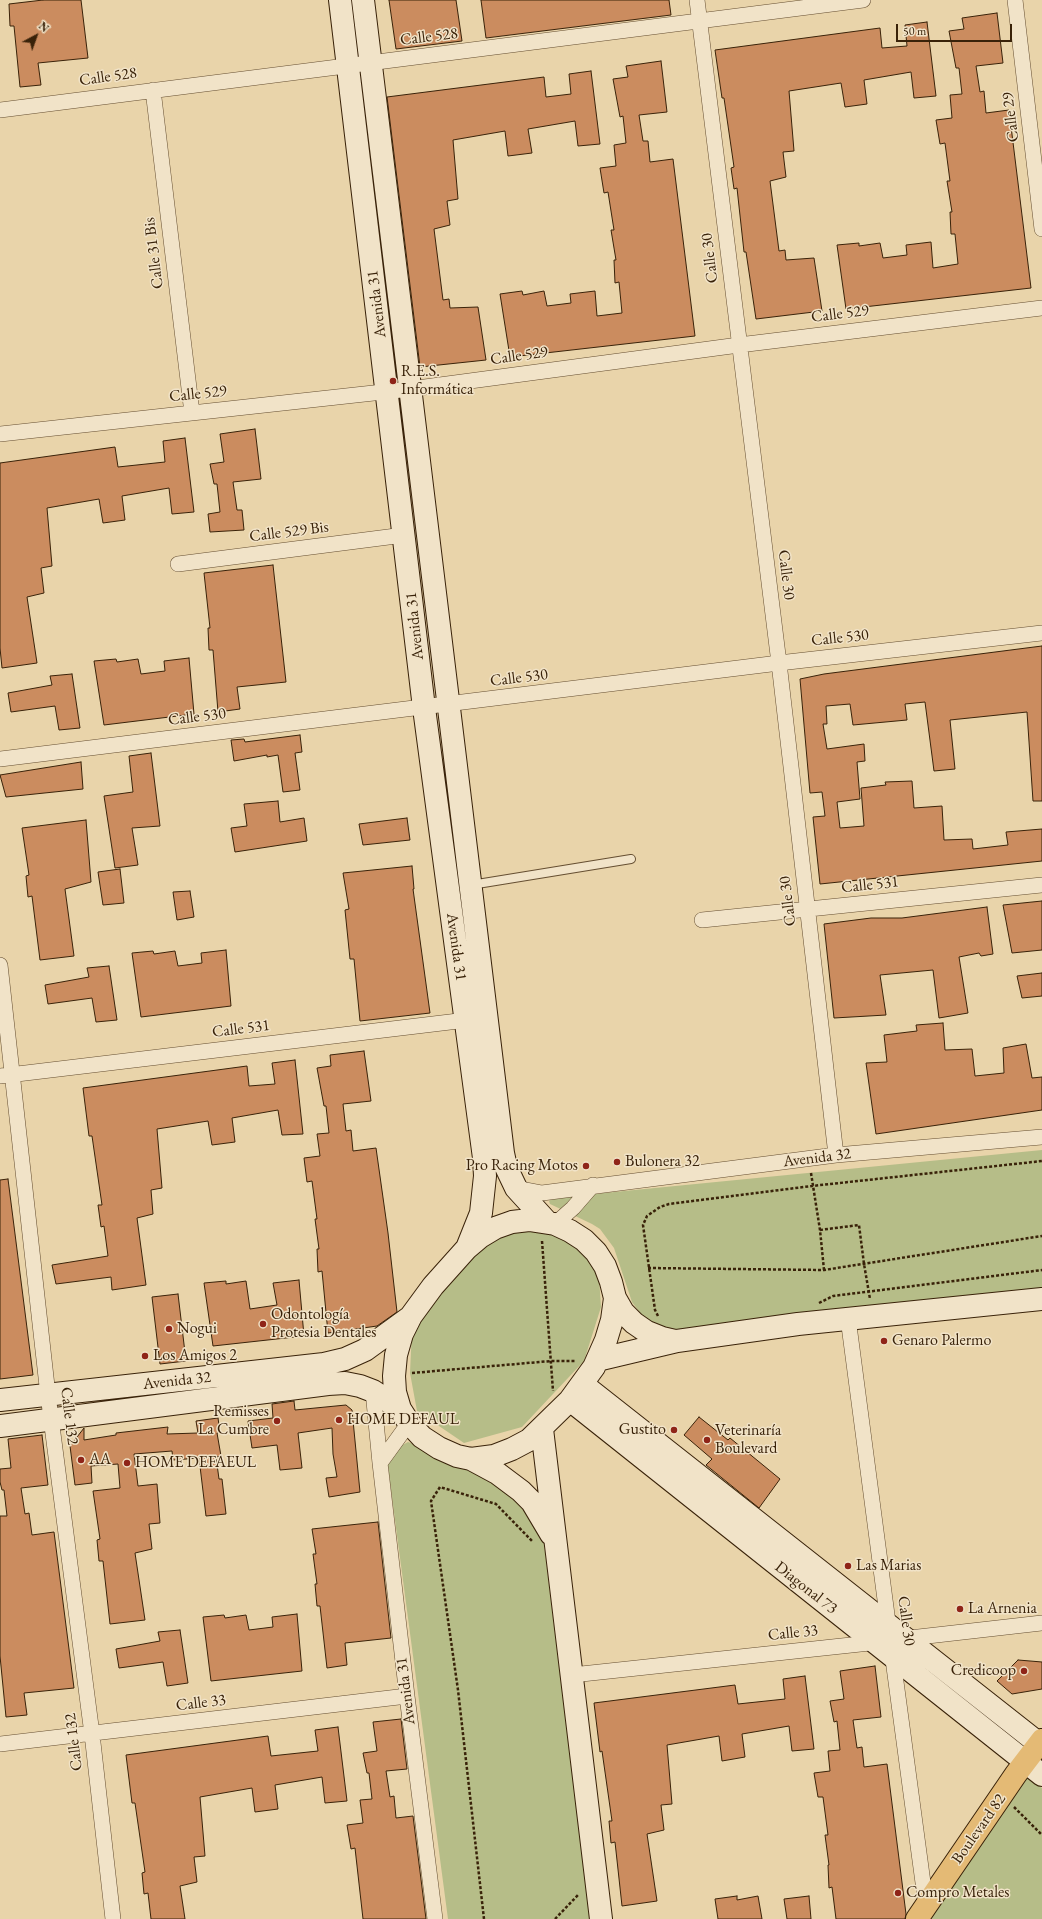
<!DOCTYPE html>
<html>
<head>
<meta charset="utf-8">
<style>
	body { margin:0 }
	#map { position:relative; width:1042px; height:1919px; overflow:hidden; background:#e9d4aa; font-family:"EB Garamond",serif }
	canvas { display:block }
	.north { position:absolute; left:16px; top:16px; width:40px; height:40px; -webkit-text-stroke:3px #f1e3c8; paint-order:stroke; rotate:41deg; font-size:11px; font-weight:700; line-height:16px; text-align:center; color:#392209 }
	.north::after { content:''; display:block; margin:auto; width:14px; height:18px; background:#392209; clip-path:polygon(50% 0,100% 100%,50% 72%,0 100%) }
	.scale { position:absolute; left:896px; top:24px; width:116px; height:18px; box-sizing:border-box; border:2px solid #392209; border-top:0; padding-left:5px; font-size:12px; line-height:14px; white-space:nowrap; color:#392209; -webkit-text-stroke:3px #f1e3c8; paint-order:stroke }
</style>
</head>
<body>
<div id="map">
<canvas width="1042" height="1919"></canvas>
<div class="north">N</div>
<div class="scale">50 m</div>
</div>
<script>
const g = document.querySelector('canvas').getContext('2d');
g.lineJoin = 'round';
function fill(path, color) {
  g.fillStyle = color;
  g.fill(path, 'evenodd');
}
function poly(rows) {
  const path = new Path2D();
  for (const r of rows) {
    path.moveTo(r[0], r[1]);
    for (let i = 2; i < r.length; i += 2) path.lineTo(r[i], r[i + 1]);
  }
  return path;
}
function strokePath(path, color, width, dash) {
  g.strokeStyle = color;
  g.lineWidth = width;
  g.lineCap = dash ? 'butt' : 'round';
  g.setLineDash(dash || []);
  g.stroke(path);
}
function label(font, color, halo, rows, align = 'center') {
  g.font = font + ' "EB Garamond",serif';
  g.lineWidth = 3;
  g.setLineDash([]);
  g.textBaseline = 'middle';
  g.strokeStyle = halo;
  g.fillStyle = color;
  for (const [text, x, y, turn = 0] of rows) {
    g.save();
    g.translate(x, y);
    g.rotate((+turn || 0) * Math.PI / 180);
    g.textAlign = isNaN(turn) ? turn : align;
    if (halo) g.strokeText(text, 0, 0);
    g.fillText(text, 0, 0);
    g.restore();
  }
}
const green = poly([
	[1042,1150,1042,1290,680,1332,669,1330,649,1322,641,1314,632,1302,614,1248,600,1229,592,1224,550,1204,549,1201,553,1198],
	[540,1222,598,1262,601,1307,584,1361,522,1427,464,1443,417,1411,410,1373,412,1329,452,1269,495,1240],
	[408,1442,500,1477,541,1520,590,1919,448,1919,387,1460,395,1449],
	[1028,1776,1042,1788,1042,1919,931,1919,959,1873]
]);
const building = poly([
	[43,0,81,0,88,58,38,63,41,85,20,87,14,26,10,26,9,4,43,0],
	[389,0,456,0,462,41,396,49,389,0],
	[481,0,669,0,671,15,486,38,481,0],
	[997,13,1003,63,976,66,980,92,984,91,986,113,1009,110,1031,288,846,309,837,245,859,243,859,246,880,243,883,258,907,255,906,245,931,242,933,268,958,264,955,234,951,234,950,212,952,212,947,181,950,181,945,143,940,144,936,120,952,118,950,95,962,94,959,68,956,68,949,31,964,29,962,18,997,13],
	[927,22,936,96,914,98,911,72,864,80,867,104,845,107,841,83,789,91,794,151,783,152,786,177,770,181,779,251,785,250,786,260,814,258,822,311,756,319,746,252,744,252,737,188,734,189,731,168,734,167,724,98,722,98,715,50,880,28,882,48,907,46,905,25,927,22],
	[661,61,667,112,639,115,643,141,648,141,650,162,673,159,695,336,510,357,500,294,522,291,523,295,544,291,547,306,571,303,570,294,595,291,597,316,622,313,619,282,615,283,614,260,616,260,611,230,614,230,608,192,604,193,600,168,616,166,614,145,626,143,623,116,620,117,613,79,628,77,626,66,661,61],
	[591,71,600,144,578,146,575,121,528,129,532,153,508,156,505,131,453,140,458,199,447,201,450,225,434,229,443,300,449,299,450,308,478,307,486,360,420,367,387,97,544,77,546,97,571,94,569,74,591,71],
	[255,429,261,479,233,482,237,510,242,510,244,530,210,532,208,514,220,512,217,484,214,484,210,464,224,462,220,434,255,429],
	[185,438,194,512,172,514,169,488,122,496,125,520,103,523,99,499,47,508,52,566,41,568,44,593,27,597,37,663,2,668,0,648,0,463,115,447,118,467,165,462,163,441,185,438],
	[273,565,286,682,237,687,240,709,218,712,213,650,209,650,208,628,210,628,204,573,273,565],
	[1042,646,1042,801,1033,801,1027,712,950,720,955,769,934,771,925,702,905,704,907,720,853,725,850,704,826,706,827,724,823,724,827,749,864,744,865,761,857,762,860,799,837,802,840,828,864,826,861,788,886,785,885,782,912,781,914,808,942,806,944,840,972,839,973,849,1008,845,1006,832,1042,829,1042,861,820,884,813,817,825,816,822,792,810,793,800,679,824,674,1042,646],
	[189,658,194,714,104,725,94,661,116,659,117,662,138,659,141,674,165,671,164,661,189,658],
	[72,674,80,728,59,730,55,706,11,712,8,693,52,685,50,676,72,674],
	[300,735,302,752,295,753,300,790,283,792,278,755,267,757,267,755,234,761,231,740,244,739,245,742,300,735],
	[151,753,160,826,132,828,138,865,115,868,104,796,133,792,129,756,151,753],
	[81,762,83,789,6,797,0,775,81,762],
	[278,801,280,822,304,818,307,841,235,852,231,828,247,826,244,804,278,801],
	[407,818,410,840,363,845,359,824,407,818],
	[86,820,91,882,65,889,74,956,40,960,32,896,28,897,26,876,29,875,22,828,86,820],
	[412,866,414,889,413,889,430,1013,360,1021,354,959,350,959,345,910,349,909,343,873,412,866],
	[120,869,124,903,103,905,98,872,120,869],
	[190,891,194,917,177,920,173,892,190,891],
	[1042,901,1042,950,1012,953,1003,905,1042,901],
	[987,907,993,954,981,956,979,953,959,957,968,1013,939,1018,933,970,880,975,886,1015,834,1018,824,924,871,918,902,918,987,907],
	[226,950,231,1006,141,1017,132,953,153,951,154,954,175,951,178,966,202,963,201,953,226,950],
	[109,966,117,1020,96,1022,92,998,48,1004,45,985,89,977,87,968,109,966],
	[1042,973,1042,996,1022,998,1017,976,1042,973],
	[943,1023,945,1050,972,1049,975,1076,1004,1073,1003,1048,1026,1044,1032,1078,1042,1077,1042,1110,876,1134,866,1063,887,1062,884,1035,917,1031,916,1025,943,1023],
	[364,1051,371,1101,343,1104,346,1131,351,1130,353,1151,376,1148,388,1233,397,1312,377,1326,328,1333,322,1271,318,1272,317,1249,319,1249,315,1219,317,1219,312,1181,307,1182,304,1158,320,1156,317,1134,329,1133,326,1106,324,1106,317,1068,331,1066,330,1055,364,1051],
	[295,1060,303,1134,282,1135,278,1110,232,1118,235,1142,212,1145,208,1121,157,1129,162,1188,151,1190,153,1214,137,1218,146,1285,112,1290,111,1277,56,1284,52,1265,108,1256,104,1226,101,1227,98,1205,102,1205,92,1136,89,1136,83,1088,247,1066,249,1086,275,1084,272,1063,295,1060],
	[8,1179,33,1375,0,1379,0,1180,8,1179],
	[299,1280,304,1336,213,1346,204,1283,226,1281,226,1284,246,1281,250,1309,277,1305,273,1283,299,1280],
	[178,1294,186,1361,160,1364,152,1297,178,1294],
	[294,1401,295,1410,346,1405,352,1410,360,1492,329,1497,326,1478,337,1477,333,1454,332,1428,298,1433,302,1468,280,1470,277,1445,252,1448,248,1421,273,1418,272,1404,294,1401],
	[699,1417,728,1440,730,1438,780,1479,759,1508,706,1465,712,1459,684,1435,699,1417],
	[218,1418,220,1432,217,1433,221,1456,216,1457,219,1479,222,1479,226,1514,206,1516,199,1458,173,1460,172,1451,134,1454,138,1486,157,1484,160,1523,149,1524,152,1549,135,1553,145,1620,110,1624,103,1561,99,1561,97,1540,100,1539,93,1491,120,1488,118,1464,91,1466,92,1483,75,1485,70,1446,84,1428,84,1440,116,1435,116,1433,168,1427,167,1434,198,1433,196,1421,218,1418],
	[42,1435,48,1485,21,1488,25,1514,29,1513,32,1535,54,1532,74,1688,24,1693,27,1715,6,1717,0,1656,0,1516,7,1516,4,1490,2,1490,0,1482,0,1469,11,1468,8,1439,42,1435],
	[378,1522,391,1638,345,1643,347,1665,327,1668,320,1606,317,1606,315,1584,317,1584,313,1554,316,1554,312,1529,378,1522],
	[297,1614,302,1671,211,1681,203,1617,224,1615,225,1618,246,1615,249,1630,273,1627,272,1617,297,1614],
	[180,1630,188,1683,167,1686,163,1662,119,1668,116,1649,160,1641,158,1632,180,1630],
	[1018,1660,1042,1662,1042,1689,1012,1694,997,1681,1018,1660],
	[875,1666,881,1717,853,1720,857,1748,862,1747,864,1767,887,1764,906,1914,905,1919,836,1919,832,1887,829,1888,828,1865,829,1865,825,1835,828,1835,823,1797,818,1797,814,1773,830,1771,828,1751,840,1750,837,1721,834,1722,830,1701,844,1699,840,1671,875,1666],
	[805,1676,814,1749,792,1751,789,1726,742,1734,745,1757,722,1761,719,1736,667,1745,672,1804,661,1805,664,1830,647,1834,657,1901,622,1906,615,1842,611,1843,609,1821,612,1821,602,1751,600,1752,594,1703,735,1685,738,1704,785,1699,783,1679,805,1676],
	[401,1719,407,1769,386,1771,390,1797,394,1796,396,1818,413,1816,426,1919,363,1919,355,1848,351,1849,347,1825,363,1823,360,1800,372,1799,369,1773,367,1773,363,1753,377,1751,373,1722,401,1719],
	[338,1727,347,1801,325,1803,322,1777,275,1785,278,1809,255,1812,252,1788,200,1797,205,1856,194,1857,197,1882,180,1886,185,1919,151,1919,148,1893,144,1894,142,1873,145,1872,135,1803,132,1803,126,1755,268,1736,271,1756,318,1751,315,1730,338,1727],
	[737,1896,737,1900,758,1896,762,1919,718,1919,715,1899,737,1896],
	[809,1896,811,1919,787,1919,784,1899,809,1896]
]);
const path = poly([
	[811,1173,820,1230,824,1270],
	[820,1230,859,1225,864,1264,870,1299],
	[542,1241,553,1391],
	[648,1268,824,1270,1042,1236],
	[819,1303,833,1296,1042,1270],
	[658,1316,655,1310,643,1225,647,1216,660,1207,669,1204,812,1186,1042,1161],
	[412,1373,551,1361,575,1361],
	[1014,1807,1042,1835],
	[484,1919,458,1690,431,1501,440,1487,496,1504,533,1542],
	[555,1919,578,1895]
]);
const lane = poly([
	[471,885,631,859]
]);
const street = poly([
	[697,0,779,663,836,1155],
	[1015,0,1042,229],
	[153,90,192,413],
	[0,110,863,0],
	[0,434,410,389,739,345,1042,308],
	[178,564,404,535],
	[0,759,779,663,1042,633],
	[702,920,1042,885],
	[0,965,48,1395,92,1734,113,1919],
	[0,1076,475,1019],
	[516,1188,542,1193,836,1155,1042,1137],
	[555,1224,573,1208,593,1185],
	[848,1318,889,1630],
	[373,1391,380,1463],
	[409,1423,380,1463,407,1696,435,1919],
	[901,1639,1042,1623],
	[892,1652,926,1905],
	[572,1675,879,1642],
	[0,1744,407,1696]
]);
const secondary = poly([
	[340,0,424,708,484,1158,485,1176,481,1213,467,1248],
	[363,0,503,1153,506,1167,516,1188,547,1222],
	[529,1220,555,1224,570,1231,584,1240,596,1252,605,1266,611,1282,615,1298,612,1320,606,1340,594,1367,570,1400,529,1440,512,1449,494,1456,471,1459,457,1456,439,1448,422,1437,409,1423,400,1409,395,1392,394,1376,396,1355,402,1334,411,1316,433,1286,467,1248,480,1237,495,1228,512,1222,529,1220],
	[615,1298,623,1312,634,1323,647,1332,662,1338,675,1341],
	[597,1360,677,1341,798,1324,1042,1299],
	[582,1384,1042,1746],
	[0,1400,324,1364,345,1359,365,1350,409,1318],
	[570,1400,1042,1775],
	[0,1426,328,1384,345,1383,360,1386,373,1391,400,1409],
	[542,1429,601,1919],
	[471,1459,497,1473,521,1491,532,1502,551,1534]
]);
const highway = poly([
	[917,1919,1016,1774,1042,1740]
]);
const markers = [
	[393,381,4,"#8f2418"],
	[617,1162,4,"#8f2418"],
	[586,1166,4,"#8f2418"],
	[263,1324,4,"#8f2418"],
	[169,1329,4,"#8f2418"],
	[884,1341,4,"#8f2418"],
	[145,1356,4,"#8f2418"],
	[339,1420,4,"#8f2418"],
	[277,1421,4,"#8f2418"],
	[674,1430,4,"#8f2418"],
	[707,1440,4,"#8f2418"],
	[81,1460,4,"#8f2418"],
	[127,1463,4,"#8f2418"],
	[848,1566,4,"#8f2418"],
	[960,1609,4,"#8f2418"],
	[1024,1671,4,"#8f2418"],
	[898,1893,4,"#8f2418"]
];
const streetNames = [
	["Calle 528",429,37,-7],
	["Calle 528",108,77,-8],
	["Calle 29",1011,117,-97],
	["Calle 31 Bis",154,253,-97],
	["Calle 30",710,258,-97],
	["Avenida 31",377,304,-97],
	["Calle 529",840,314,-7],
	["Calle 529",519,356,-8],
	["Calle 529",198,394,-6],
	["Calle 529 Bis",289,532,-7],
	["Calle 30",786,575,83],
	["Avenida 31",415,626,-96],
	["Calle 530",840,638,-6],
	["Calle 530",519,678,-7],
	["Calle 530",197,717,-7],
	["Calle 531",870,885,-6],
	["Calle 30",788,901,-97],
	["Avenida 31",456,947,82],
	["Calle 531",241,1029,-7],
	["Avenida 32",817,1158,-7],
	["Avenida 32",177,1381,-6],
	["Calle 132",69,1416,83],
	["Diagonal 73",806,1588,38],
	["Calle 30",906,1621,82],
	["Calle 33",793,1633,-6],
	["Avenida 31",406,1691,-97],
	["Calle 33",201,1703,-7],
	["Calle 132",74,1742,-97],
	["Boulevard 82",979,1829,-55]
];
const poiNames = [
	["R.E.S.",401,372],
	["Informática",401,390],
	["Bulonera 32",625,1162],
	["Pro Racing Motos",578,1166,"right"],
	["Odontología",271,1315],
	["Protesia Dentales",271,1333],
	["Nogui",177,1329],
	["Genaro Palermo",892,1341],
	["Los Amigos 2",153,1356],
	["Remisses",269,1412,"right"],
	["La Cumbre",269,1430,"right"],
	["HOME DEFAUL",347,1420],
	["Gustito",666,1430,"right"],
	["Veterinaría",715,1431],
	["Boulevard",715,1449],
	["AA",89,1460],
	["HOME DEFAEUL",135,1463],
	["Las Marias",856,1566],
	["La Arnenia",968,1609],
	["Credicoop",1016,1671,"right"],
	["Compro Metales",906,1893]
];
fill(green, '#b6bd88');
fill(building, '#cb8c5f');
strokePath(building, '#392209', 1);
strokePath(lane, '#654e31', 10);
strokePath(street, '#654e31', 16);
strokePath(secondary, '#392209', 24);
strokePath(highway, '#392209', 24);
strokePath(path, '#392209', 2.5, [3, 2]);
strokePath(lane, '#f1e3c8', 8);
strokePath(street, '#f1e3c8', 15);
strokePath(secondary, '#f1e3c8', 22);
strokePath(highway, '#e4ba75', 22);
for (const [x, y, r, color] of markers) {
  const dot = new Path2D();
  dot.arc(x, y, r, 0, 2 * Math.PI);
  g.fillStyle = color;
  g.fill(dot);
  strokePath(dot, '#f1e3c8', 1.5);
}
label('16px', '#392209', '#f1e3c8', streetNames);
label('16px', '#392209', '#f1e3c8', poiNames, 'left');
</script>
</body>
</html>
